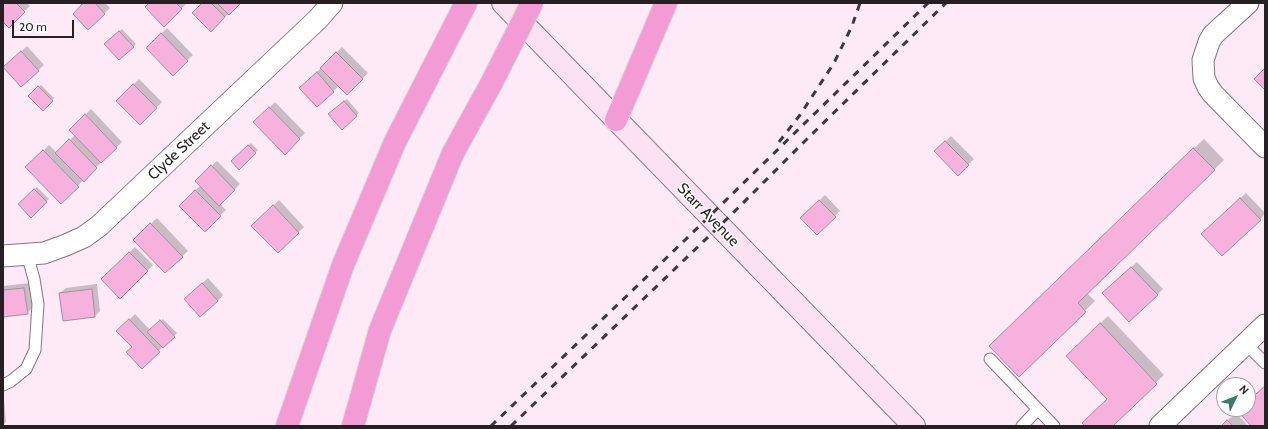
<!DOCTYPE html>
<html>
<head>
<meta charset="utf-8">
<style>
	body { margin:0 }
	#map { position:relative; width:1268px; height:429px; overflow:hidden; background:#feeaf6; font-family:Cabin,sans-serif }
	canvas { display:block }
	.frame { position:absolute; inset:0; border:4px solid #261f23; pointer-events:none }
	.north { position:absolute; left:1216px; top:377px; width:40px; height:40px; box-sizing:border-box; background:#fff; border:1px solid #a8a5a7; border-radius:50%; rotate:47deg; font-size:11px; font-weight:700; line-height:16px; text-align:center; color:#261f23 }
	.north::after { content:''; display:block; margin:auto; width:14px; height:18px; background:#397a6a; clip-path:polygon(50% 0,100% 100%,50% 72%,0 100%) }
	.scale { position:absolute; left:12px; top:20px; width:62px; height:18px; box-sizing:border-box; border:2px solid #261f23; border-top:0; padding-left:5px; font-size:12px; line-height:14px; white-space:nowrap; color:#261f23; -webkit-text-stroke:3px #fff; paint-order:stroke }
</style>
</head>
<body>
<div id="map">
<canvas width="1268" height="429"></canvas>
<div class="frame"></div>
<div class="north">N</div>
<div class="scale">20 m</div>
</div>
<script>
const g = document.querySelector('canvas').getContext('2d');
g.lineJoin = 'round';
function fill(path, color) {
  g.fillStyle = color;
  g.fill(path, 'evenodd');
}
function poly(rows) {
  const path = new Path2D();
  for (const r of rows) {
    path.moveTo(r[0], r[1]);
    for (let i = 2; i < r.length; i += 2) path.lineTo(r[i], r[i + 1]);
  }
  return path;
}
function strokePath(path, color, width, dash) {
  g.strokeStyle = color;
  g.lineWidth = width;
  g.lineCap = dash ? 'butt' : 'round';
  g.setLineDash(dash || []);
  g.stroke(path);
}
function label(font, color, halo, rows, align = 'center') {
  g.font = font + ' Cabin,sans-serif';
  g.lineWidth = 3;
  g.setLineDash([]);
  g.textBaseline = 'middle';
  g.strokeStyle = halo;
  g.fillStyle = color;
  for (const [text, x, y, turn = 0] of rows) {
    g.save();
    g.translate(x, y);
    g.rotate((+turn || 0) * Math.PI / 180);
    g.textAlign = isNaN(turn) ? turn : align;
    if (halo) g.strokeText(text, 0, 0);
    g.fillText(text, 0, 0);
    g.restore();
  }
}
const shadow = poly([
	[3,3,27,3,30,6,9,26,3,20],
	[84,3,105,3,110,8,88,29],
	[151,3,187,3,181,9],
	[204,3,240,3,211,31],
	[167,28,193,55,173,74,147,48],
	[122,29,136,44,119,59,106,44],
	[27,46,44,65,21,86,10,62],
	[342,47,368,73,347,94,339,86,317,106,306,83],
	[139,79,162,102,140,124,118,101],
	[41,85,54,98,43,109,29,96],
	[347,99,359,113,342,128,332,112],
	[275,102,305,133,285,153,255,122],
	[91,109,122,142,61,202,27,167,49,145,57,153,75,135,70,130],
	[951,136,974,159,958,175,936,151],
	[1204,139,1224,160,1087,293,1095,301,1019,376,1000,337],
	[251,143,258,150,239,168,232,161],
	[217,161,240,184,220,204,226,210,205,230,180,206,200,186,196,181],
	[37,187,49,199,31,217,19,204],
	[1246,193,1265,213,1260,220,1208,228],
	[825,195,840,211,817,234,801,218],
	[279,200,304,227,278,252,253,226],
	[157,218,188,251,165,272,134,240],
	[135,247,153,265,120,297,102,279],
	[1137,262,1163,289,1157,295,1109,288],
	[208,278,223,295,218,301,190,294],
	[30,283,33,307,27,313,3,316,3,286],
	[97,284,100,311,95,316,60,293,66,288],
	[135,314,150,330,163,319,177,333,142,367,133,346,118,331],
	[1108,316,1164,375,1111,426,1086,426,1108,399,1075,348],
	[3,400,4,400,6,422,3,425],
	[1236,413,1248,426,1221,426]
]);
const building = poly([
	[3,3,16,3,25,12,9,28,3,22,3,3],
	[83,3,95,3,105,14,88,30,73,14,83,3],
	[149,3,176,3,182,9,164,27,145,7,149,3],
	[202,3,211,3,225,17,211,32,192,13,202,3],
	[217,3,241,3,229,15,217,3],
	[119,31,134,47,119,60,104,44,119,31],
	[161,33,188,61,173,76,146,48,161,33],
	[21,51,39,71,21,87,3,67,21,51],
	[336,52,363,79,347,95,320,68,336,52],
	[1265,68,1265,90,1254,79,1265,68],
	[317,72,334,92,317,107,299,88,317,72],
	[133,84,157,108,140,125,116,101,133,84],
	[38,86,53,101,43,111,28,96,38,86],
	[344,101,357,116,342,130,328,114,344,101],
	[269,107,300,139,285,155,253,122,269,107],
	[85,114,117,148,101,163,69,130,85,114],
	[69,139,97,168,84,182,55,153,69,139],
	[945,141,969,165,958,176,934,151,945,141],
	[248,145,256,153,239,170,231,161,248,145],
	[1193,148,1215,170,1078,303,1086,312,1019,377,989,346,1193,148],
	[43,150,79,187,61,204,25,167,43,150],
	[211,165,235,190,219,206,195,181,211,165],
	[34,189,47,202,31,218,18,204,34,189],
	[195,190,221,216,205,232,179,206,195,190],
	[1240,198,1261,220,1222,256,1201,234,1240,198],
	[819,200,836,217,817,235,800,218,819,200],
	[273,205,299,233,278,253,251,226,273,205],
	[150,223,183,257,165,273,133,240,150,223],
	[129,252,148,271,120,299,101,279,129,252],
	[1131,267,1158,295,1129,322,1102,293,1131,267],
	[202,283,218,301,200,317,184,299,202,283],
	[24,288,28,314,3,317,3,290,24,288],
	[92,289,95,317,63,321,59,293,92,289],
	[129,319,160,352,142,369,126,352,132,347,116,331,129,319],
	[160,320,175,337,163,348,147,332,160,320],
	[1100,323,1157,384,1113,426,1085,426,1082,423,1107,399,1066,356,1100,323],
	[1265,386,1265,426,1251,426,1238,411,1240,409,1248,409,1248,401,1265,386],
	[1227,420,1233,426,1221,426,1227,420]
]);
const service = poly([
	[1246,344,1265,363],
	[990,359,1054,426],
	[3,385,11,381,26,369,35,350,38,304,34,279,27,254],
	[1022,426,1038,409]
]);
const minor = poly([
	[1248,3,1213,35,1209,42,1203,60,1204,78,1208,87,1213,94,1265,147],
	[3,256,44,253,66,245,84,237,99,226,318,19,332,3],
	[1160,426,1265,325]
]);
const secondary = poly([
	[503,3,914,426]
]);
const motorway = poly([
	[616,120,666,3],
	[287,426,343,265,395,142,466,3],
	[353,426,380,330,453,153,491,84]
]);
const rail = poly([
	[779,142,800,115,834,63,852,26,860,3],
	[491,426,684,241,928,3],
	[511,426,730,216,808,138,946,3]
]);
const motorwayBridge = poly([
	[491,84,532,3]
]);
const streetNames = [
	["Clyde Street",179,151,-43],
	["Starr Avenue",708,215,46]
];
fill(shadow, '#0003');
fill(building, '#f6b2dd');
strokePath(building, '#a18f9a', 1);
strokePath(service, '#877580', 13);
strokePath(minor, '#877580', 23);
strokePath(secondary, '#877580', 24);
strokePath(motorway, '#d8d7d7', 24);
strokePath(service, '#fff', 11);
strokePath(minor, '#fff', 21);
strokePath(secondary, '#fbe1f2', 22);
strokePath(motorway, '#f39bd4', 22);
strokePath(rail, '#40383d', 3, [7, 7]);
strokePath(motorwayBridge, '#d8d7d7', 24, []);
strokePath(motorwayBridge, '#f39bd4', 22);
label('15px', '#261f23', '#fff', streetNames);
</script>
</body>
</html>
